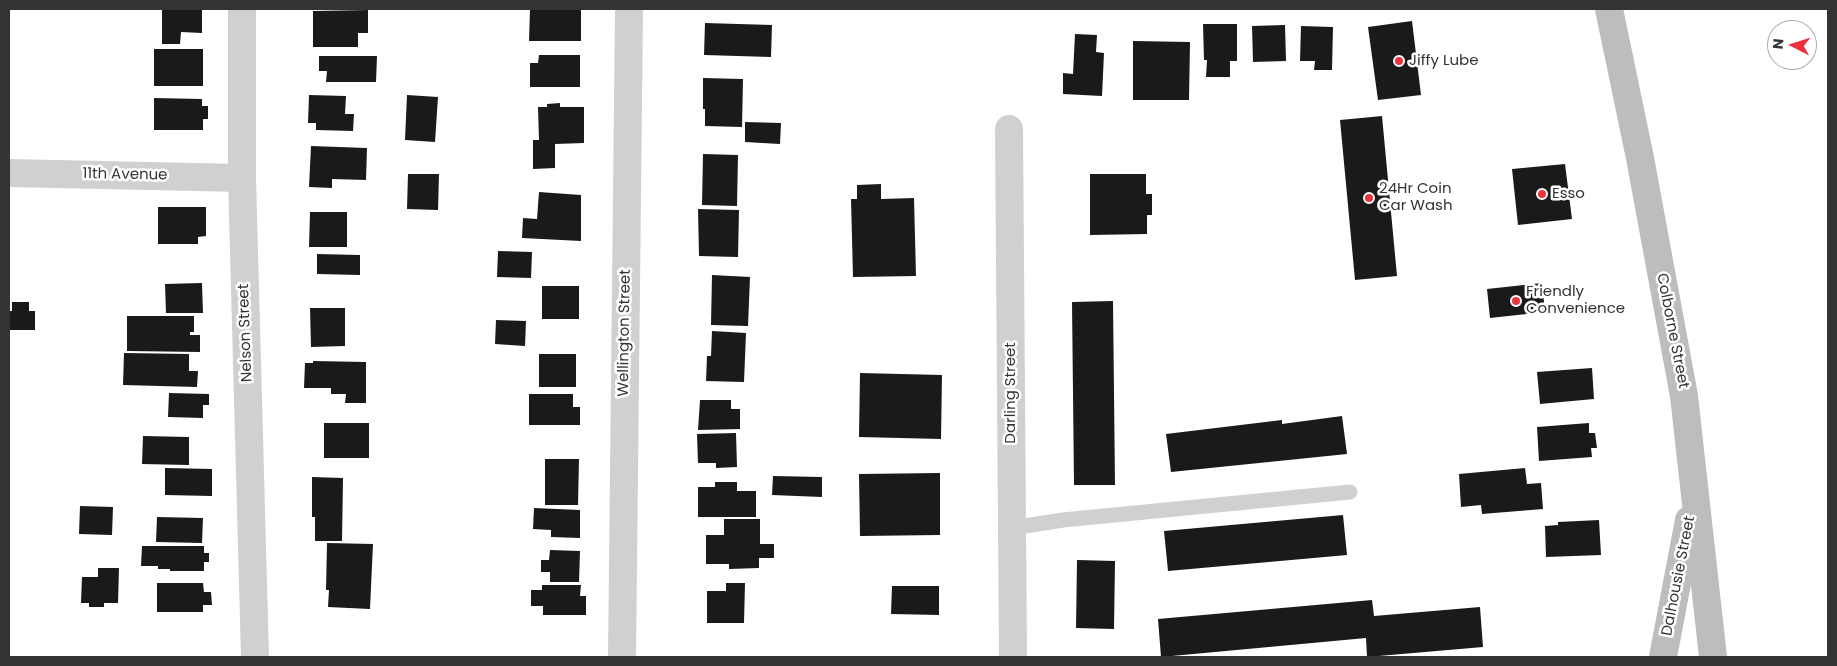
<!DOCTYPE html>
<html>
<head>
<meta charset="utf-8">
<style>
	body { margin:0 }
	#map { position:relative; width:1837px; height:666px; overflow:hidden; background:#fff; font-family:Poppins,sans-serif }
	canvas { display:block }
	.frame { position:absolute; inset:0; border:10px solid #333; pointer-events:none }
	.north { position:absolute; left:1767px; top:20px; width:50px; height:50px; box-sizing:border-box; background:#fff; border:1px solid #adadad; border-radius:50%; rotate:275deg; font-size:14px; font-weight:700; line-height:20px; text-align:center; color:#333 }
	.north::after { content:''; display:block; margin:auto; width:18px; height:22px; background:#ec323e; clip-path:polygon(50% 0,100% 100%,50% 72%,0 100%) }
</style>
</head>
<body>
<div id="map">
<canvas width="1837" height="666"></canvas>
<div class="frame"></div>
<div class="north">N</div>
</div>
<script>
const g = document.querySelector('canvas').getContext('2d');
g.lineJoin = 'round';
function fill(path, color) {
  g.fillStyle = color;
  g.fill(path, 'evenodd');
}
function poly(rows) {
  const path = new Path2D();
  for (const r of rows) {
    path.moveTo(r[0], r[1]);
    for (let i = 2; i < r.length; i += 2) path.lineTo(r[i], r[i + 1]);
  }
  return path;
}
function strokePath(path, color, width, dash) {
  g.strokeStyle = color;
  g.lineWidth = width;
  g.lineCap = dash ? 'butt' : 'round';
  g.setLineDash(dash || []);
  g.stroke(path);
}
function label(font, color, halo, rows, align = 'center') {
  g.font = font + ' Poppins,sans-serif';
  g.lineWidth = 5;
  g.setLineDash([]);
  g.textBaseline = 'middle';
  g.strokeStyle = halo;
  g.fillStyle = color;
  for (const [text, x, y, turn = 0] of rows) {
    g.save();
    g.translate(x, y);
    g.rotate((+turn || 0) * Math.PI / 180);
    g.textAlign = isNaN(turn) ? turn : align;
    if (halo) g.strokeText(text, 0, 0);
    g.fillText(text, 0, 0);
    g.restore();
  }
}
const building = poly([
	[162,9,202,9,202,33,181,32,180,44,162,44],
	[530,9,581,9,581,41,529,41],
	[368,10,368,33,358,33,358,47,313,47,313,11],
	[1412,21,1421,95,1378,100,1368,27],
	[705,23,772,25,771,57,704,55],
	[1203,24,1237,24,1237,61,1230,61,1230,77,1206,77,1207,60,1204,60],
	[1285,25,1286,61,1253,62,1252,26],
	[1301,26,1333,27,1332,70,1314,70,1315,61,1300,61],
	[1075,34,1097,35,1096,52,1104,53,1102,96,1063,94,1063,73,1073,74],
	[1133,41,1190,42,1189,100,1133,100],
	[154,49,203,49,203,86,154,86],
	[539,55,580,55,580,87,530,87,530,63,538,63],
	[319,56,377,56,376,82,326,82,327,71,319,71],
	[703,78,743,79,742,127,705,126,705,109,703,109],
	[309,95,346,96,345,114,354,114,353,131,316,130,316,123,308,123],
	[407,95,438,97,435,142,405,140],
	[154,98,202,99,202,106,208,106,208,119,203,119,203,130,154,130],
	[560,103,560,107,584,107,584,143,555,144,555,168,533,169,533,140,539,140,538,107,547,107,547,104],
	[1382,116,1397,276,1355,280,1340,120],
	[745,122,781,123,780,144,745,142],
	[311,146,367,148,366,180,332,179,332,188,309,187],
	[703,154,738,155,737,206,702,205],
	[1565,164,1572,219,1518,225,1512,169],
	[408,174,439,174,438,210,407,209],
	[1090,174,1146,174,1146,194,1152,194,1152,215,1147,215,1147,234,1090,235],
	[881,184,881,199,914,198,916,276,853,277,851,199,857,199,857,185],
	[539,192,581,195,581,241,522,238,523,218,537,219],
	[158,207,206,207,206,236,198,237,198,244,158,244],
	[698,209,739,210,738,257,699,256],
	[310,212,347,212,347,247,309,247],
	[498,251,532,252,531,278,497,277],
	[317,254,360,255,360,275,317,274],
	[712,275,750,277,748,326,711,325],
	[202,283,203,313,166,313,165,284],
	[1542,283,1545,312,1490,318,1487,289],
	[542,286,579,286,579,319,542,319],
	[1113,301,1115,485,1074,485,1072,302],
	[12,302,29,302,29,311,35,311,35,330,9,330,9,311,12,311],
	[310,308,345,308,345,346,311,347],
	[127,316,194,316,194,332,190,332,190,335,200,335,200,352,127,351],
	[496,320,526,321,525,346,495,344],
	[712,331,746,333,744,382,706,381,707,356,711,356],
	[124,353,189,354,189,371,198,371,197,387,123,385],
	[539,354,576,354,576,387,539,387],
	[313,361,366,362,366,403,345,403,346,394,331,394,331,388,304,388,305,363,313,363],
	[1592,368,1594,399,1540,404,1537,372],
	[860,373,942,375,941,439,859,437],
	[169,393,209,394,209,405,203,405,203,418,168,417],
	[529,394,573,394,573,407,580,407,580,425,529,425],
	[700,400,731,400,731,409,740,409,740,429,698,430],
	[1342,416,1347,454,1171,472,1166,434,1282,420,1282,424],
	[324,423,369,423,369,458,324,458],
	[1589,423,1589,433,1595,433,1597,448,1591,448,1592,457,1539,461,1537,427],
	[736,433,737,467,716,468,716,463,698,463,697,434],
	[143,436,189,437,189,465,142,464],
	[545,459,579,459,578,505,545,505],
	[165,468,212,469,212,496,165,495],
	[1525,468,1527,484,1541,483,1543,509,1482,514,1481,505,1461,507,1459,474],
	[940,473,940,535,860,536,859,474],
	[773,476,822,477,822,497,772,495],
	[312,477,343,478,342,541,315,541,315,517,312,517],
	[715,482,737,482,737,491,756,491,756,517,698,517,698,487,715,487],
	[80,506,113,507,112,535,79,534],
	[534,508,580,510,580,538,551,537,551,530,533,529],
	[1343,515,1347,555,1168,571,1164,531],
	[157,517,203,518,202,543,156,542],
	[724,519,760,519,760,544,774,544,774,558,759,558,759,568,729,569,729,564,706,564,706,535,724,535],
	[1599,520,1601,555,1546,557,1545,526,1558,525,1558,522],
	[327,543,373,544,370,609,328,607,329,590,326,590],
	[142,546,204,546,204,553,209,553,209,562,204,562,204,571,170,571,170,569,158,569,158,566,141,566],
	[550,550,580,551,579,582,550,582,550,572,541,572,541,560,549,560],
	[1077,560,1115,561,1114,629,1076,628],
	[98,568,119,568,118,603,104,603,104,607,89,607,89,603,81,603,82,577,98,577],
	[157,583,203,583,204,592,211,592,212,605,203,605,203,612,157,612],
	[726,583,745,583,744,623,707,623,707,591,726,591],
	[542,585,581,585,580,596,586,596,586,615,543,615,543,606,531,606,531,590,542,590],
	[892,586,939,586,939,615,891,614],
	[1372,600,1374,616,1480,607,1483,647,1367,657,1366,638,1161,657,1158,619]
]);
const lane = poly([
	[1012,528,1063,520,1350,492]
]);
const street = poly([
	[242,9,242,178,255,657],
	[1009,129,1013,657],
	[9,173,242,178],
	[622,657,629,9]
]);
const secondary = poly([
	[1609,9,1640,158,1684,396,1713,657],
	[1663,657,1689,520]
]);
const markers = [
	[1399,61,5,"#ec323e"],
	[1542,194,5,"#ec323e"],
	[1369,198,5,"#ec323e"],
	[1516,301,5,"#ec323e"]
];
const poiNames = [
	["Jiffy Lube",1409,61],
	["24Hr Coin",1379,189],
	["Car Wash",1379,206],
	["Esso",1552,194],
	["Friendly",1526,292],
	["Convenience",1526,309]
];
const streetNames = [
	["11th Avenue",125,175,1],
	["Colborne Street",1672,331,79],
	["Nelson Street",246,333,-92],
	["Wellington Street",625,333,-89],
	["Darling Street",1011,393,-90],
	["Dalhousie Street",1679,576,-79]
];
fill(building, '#1a1a1a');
strokePath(lane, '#d0d0d0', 15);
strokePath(street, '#d0d0d0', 28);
strokePath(secondary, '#bdbdbd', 28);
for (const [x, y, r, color] of markers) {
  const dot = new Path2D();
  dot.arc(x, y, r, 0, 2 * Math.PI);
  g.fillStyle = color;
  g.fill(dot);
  strokePath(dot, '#fff', 2);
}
label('15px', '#333', '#fff', poiNames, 'left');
label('15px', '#333', '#fff', streetNames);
</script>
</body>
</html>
